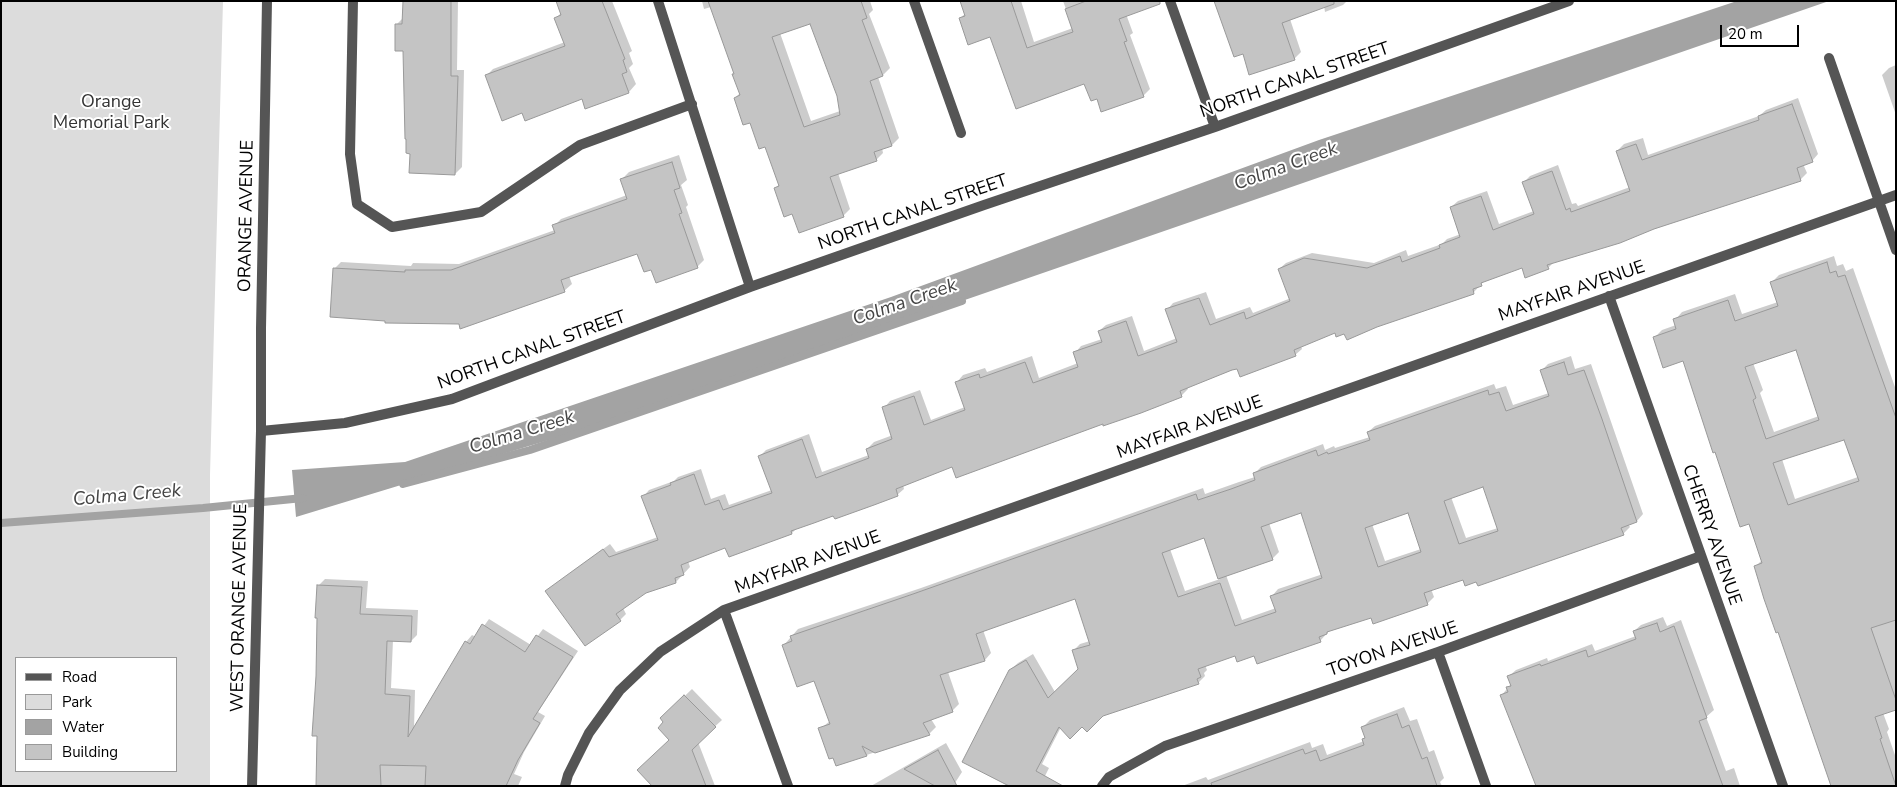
<!DOCTYPE html>
<html>
<head>
<meta charset="utf-8">
<style>
	body { margin:0 }
	#map { position:relative; width:1897px; height:787px; overflow:hidden; background:#fff; font-family:"Nunito Sans",sans-serif }
	canvas { display:block }
	.frame { position:absolute; inset:0; border:2px solid #000; pointer-events:none }
	.legend { position:absolute; left:15px; top:657px; width:162px; height:115px; box-sizing:border-box; background:#fff; border:1px solid #999; margin:0; padding:6px 9px; list-style:none; font-size:15px; color:#000 }
	.legend li { display:flex; align-items:center; gap:10px; height:25px }
	.legend b { width:25px; border:1px solid #999 }
	.scale { position:absolute; left:1720px; top:25px; width:79px; height:22px; box-sizing:border-box; border:2px solid #000; border-top:0; padding-left:6px; font-size:15px; line-height:18px; white-space:nowrap; color:#000; -webkit-text-stroke:4px #fff; paint-order:stroke }
</style>
</head>
<body>
<div id="map">
<canvas width="1897" height="787"></canvas>
<div class="frame"></div>
<ul class="legend">
<li><b style="height:6px;background:#555"></b>Road</li>
<li><b style="height:14px;background:#dcdcdc"></b>Park</li>
<li><b style="height:14px;background:#a3a3a3"></b>Water</li>
<li><b style="height:14px;background:#c4c4c4"></b>Building</li>
</ul>
<div class="scale">20 m</div>
</div>
<script>
const g = document.querySelector('canvas').getContext('2d');
g.lineJoin = 'round';
function fill(path, color) {
  g.fillStyle = color;
  g.fill(path, 'evenodd');
}
function poly(rows) {
  const path = new Path2D();
  for (const r of rows) {
    path.moveTo(r[0], r[1]);
    for (let i = 2; i < r.length; i += 2) path.lineTo(r[i], r[i + 1]);
  }
  return path;
}
function strokePath(path, color, width, dash) {
  g.strokeStyle = color;
  g.lineWidth = width;
  g.lineCap = dash ? 'butt' : 'round';
  g.setLineDash(dash || []);
  g.stroke(path);
}
function label(font, color, halo, rows, align = 'center') {
  g.font = font + ' "Nunito Sans",sans-serif';
  g.lineWidth = 4;
  g.setLineDash([]);
  g.textBaseline = 'middle';
  g.strokeStyle = halo;
  g.fillStyle = color;
  for (const [text, x, y, turn = 0] of rows) {
    g.save();
    g.translate(x, y);
    g.rotate((+turn || 0) * Math.PI / 180);
    g.textAlign = isNaN(turn) ? turn : align;
    if (halo) g.strokeText(text, 0, 0);
    g.fillText(text, 0, 0);
    g.restore();
  }
}
const green = poly([
	[1,1,223,1,210,475,210,786,1,786],
	[16,658,176,658,176,771,16,771]
]);
const water = poly([
	[1737,1,1829,1,644,411,296,517,292,470,405,462,891,297,1319,140]
]);
const shadow = poly([
	[404,1,458,1,457,70,464,70,462,167,455,174,411,153,404,50,396,25,404,17],
	[560,1,612,1,632,51,629,53,633,64,629,68,636,84,629,92,586,107,583,98,523,111,486,76,493,69,565,42,556,18,561,13],
	[702,1,870,1,873,10,869,14,890,68,883,75,878,77,899,138,892,145,882,148,883,153,876,160,838,173,850,209,843,216,793,212,775,188,780,184,766,145,735,98,740,93,735,73,711,7,704,9],
	[810,22,838,96,840,111,811,121,780,33],
	[962,1,1021,1,1034,42,1073,28,1063,1,1131,1,1126,14,1133,33,1130,35,1150,89,1143,96,1097,98,1085,82,991,36,960,18,966,13],
	[1215,1,1347,1,1343,5,1325,12,1324,6,1290,19,1301,52,1294,59,1243,53],
	[1896,65,1896,115,1882,75,1889,68],
	[1798,98,1818,154,1812,161,1803,164,1807,173,1800,180,1554,262,1548,268,1523,266,1485,280,1474,292,1345,332,1335,332,1301,346,1302,349,1295,355,1238,368,1187,386,1188,389,1181,396,1103,423,953,465,903,485,904,489,897,495,797,528,792,533,726,547,688,561,690,567,676,582,645,592,623,608,626,614,620,620,546,591,610,544,616,552,658,537,643,497,649,490,674,481,678,477,701,469,711,499,725,494,729,505,772,490,760,456,766,450,809,434,822,472,869,455,867,449,874,442,893,435,884,408,890,401,920,390,931,420,965,407,957,382,963,375,985,368,987,372,1032,356,1039,378,1078,363,1075,353,1081,346,1102,339,1099,331,1106,325,1132,316,1144,351,1177,338,1167,310,1173,303,1206,292,1216,319,1250,307,1253,313,1291,298,1279,269,1286,263,1312,253,1374,263,1406,250,1408,256,1442,244,1447,239,1461,234,1451,207,1458,201,1487,191,1499,224,1534,211,1524,182,1530,176,1558,165,1572,204,1576,203,1578,206,1630,187,1617,151,1624,144,1643,138,1648,155,1759,116,1766,110],
	[679,155,687,180,681,185,688,205,686,207,704,260,697,267,652,268,638,252,569,276,572,284,564,291,459,323,334,269,341,262,411,266,413,263,459,264,555,230,554,226,561,219,627,195,622,179,629,172],
	[1834,256,1837,266,1843,264,1846,271,1853,268,1896,390,1896,708,1883,713,1889,729,1887,732,1896,758,1896,786,1756,566,1762,560,1750,522,1684,360,1654,338,1662,330,1676,325,1675,320,1682,312,1735,294,1742,314,1778,302,1772,282,1779,275],
	[1796,348,1819,416,1774,432,1760,393,1763,390,1753,363],
	[1845,438,1858,477,1795,499,1782,459],
	[1571,356,1575,369,1591,364,1643,514,1637,521,1628,524,1630,527,1623,534,1477,580,1464,578,1431,589,1434,597,1427,604,1371,616,1330,630,1320,641,1255,654,1236,654,1205,665,1207,670,1204,673,1205,676,1198,683,1103,715,1082,726,1061,727,1042,764,1049,768,1040,786,1010,670,1018,663,1033,654,1055,692,1080,669,1073,651,1080,644,1090,641,1076,598,983,630,991,653,985,660,948,672,959,704,952,711,931,719,936,727,929,734,837,765,820,729,830,721,815,679,784,645,798,629,921,588,1203,488,1205,494,1239,482,1255,477,1254,474,1261,467,1323,444,1325,450,1334,446,1335,448,1370,437,1368,432,1375,426,1494,384,1496,389,1506,386,1513,405,1549,393,1541,371,1548,364],
	[1484,486,1498,528,1466,538,1451,497],
	[1302,512,1323,574,1278,589,1272,596,1276,608,1242,620,1226,575,1272,559,1279,552,1269,523],
	[1409,512,1421,549,1385,561,1372,524],
	[1205,537,1220,579,1185,591,1170,549],
	[325,579,368,581,366,608,418,610,417,635,411,641,393,640,391,688,415,690,414,730,466,642,472,635,476,637,489,619,531,645,543,629,578,651,538,712,545,716,524,752,514,774,522,777,518,786,317,786,318,586],
	[1663,617,1667,626,1681,620,1714,710,1706,717,1711,730,1726,771,1734,768,1740,786,1538,786,1501,696,1511,684,1509,676,1516,670,1547,658,1548,661,1592,644,1595,651,1636,636,1634,631,1641,625],
	[692,689,722,720,698,742,715,786,654,786,670,739,665,722,662,718],
	[1404,707,1410,721,1417,719,1429,752,1434,750,1444,778,1440,782,1442,786,1182,786,1206,777,1208,780,1310,742,1312,748,1323,744,1327,755,1364,741,1364,739,1366,736,1363,727,1370,720],
	[946,743,962,772,953,786,871,786]
]);
const stream = poly([
	[403,484,530,450,962,301],
	[1,523,203,508,303,498]
]);
const building = poly([
	[403,1,451,1,451,76,458,76,455,175,409,173,410,154,406,153,406,139,405,139,403,51,395,51,395,24,402,24,403,1],
	[556,1,602,1,625,59,623,60,627,72,622,74,629,93,585,109,582,99,525,121,522,113,502,121,485,75,565,46,554,18,561,15,556,1],
	[708,1,861,1,867,18,862,20,883,76,870,81,892,146,874,152,877,161,830,177,844,217,799,233,792,214,784,217,774,188,779,186,765,147,759,149,750,123,743,125,734,98,740,95,732,74,734,74,708,1],
	[810,24,837,96,840,115,804,127,772,37,810,24],
	[960,1,1011,1,1027,48,1073,32,1065,9,1086,1,1160,1,1160,4,1119,19,1127,41,1124,42,1144,97,1101,112,1097,99,1091,101,1084,84,1016,109,990,37,968,45,959,18,965,16,960,1],
	[1214,1,1334,1,1334,4,1282,23,1295,60,1249,75,1243,54,1234,57,1214,1],
	[1792,104,1813,162,1797,168,1801,181,1654,229,1620,243,1547,265,1549,269,1525,278,1522,268,1481,283,1482,286,1473,289,1474,294,1377,327,1347,340,1344,334,1336,337,1335,333,1294,350,1296,356,1240,377,1237,369,1232,370,1180,391,1182,397,1141,413,1103,426,1103,424,956,478,952,467,896,489,898,496,874,505,835,519,833,516,814,523,791,531,792,534,729,557,725,548,681,565,684,575,675,578,676,583,646,593,616,614,621,621,585,646,545,591,603,549,609,557,658,540,641,496,671,485,670,483,694,474,705,505,719,500,723,510,772,493,758,456,802,439,816,478,869,458,866,449,892,439,882,407,914,396,924,425,965,410,955,382,979,374,980,378,1025,362,1033,383,1078,367,1073,352,1102,342,1098,331,1126,321,1138,356,1177,342,1165,309,1199,298,1210,325,1244,312,1246,319,1290,301,1278,269,1304,258,1367,268,1400,256,1402,262,1440,248,1439,245,1460,237,1450,207,1481,196,1493,230,1534,214,1522,182,1552,171,1566,210,1570,208,1571,212,1630,191,1616,151,1636,144,1642,160,1759,120,1758,116,1792,104],
	[672,162,680,188,674,190,682,213,679,214,698,268,656,283,651,270,644,272,637,254,561,280,565,292,460,329,459,324,385,323,385,321,330,317,333,268,405,272,405,270,451,270,555,233,552,225,627,199,620,179,672,162],
	[1827,262,1830,273,1836,271,1838,277,1845,275,1896,418,1896,620,1871,628,1896,700,1896,710,1875,717,1882,738,1880,739,1896,786,1831,786,1778,632,1776,633,1764,599,1754,566,1762,563,1749,524,1740,527,1715,452,1713,453,1683,361,1663,368,1653,337,1676,329,1673,319,1728,300,1735,321,1778,306,1770,282,1827,262],
	[1796,350,1819,420,1766,439,1753,400,1756,398,1745,367,1796,350],
	[1844,440,1859,481,1788,505,1773,463,1844,440],
	[1564,362,1568,375,1584,370,1602,419,1637,522,1621,528,1624,535,1478,586,1476,582,1465,586,1463,580,1424,593,1428,605,1373,624,1371,618,1327,632,1327,634,1319,637,1321,642,1257,664,1254,656,1237,662,1235,656,1198,669,1201,677,1197,679,1199,684,1103,716,1087,732,1082,727,1070,739,1059,727,1036,771,1063,786,1009,786,962,762,1009,670,1026,660,1048,698,1078,669,1072,650,1090,645,1075,599,976,634,985,661,940,675,953,712,923,723,930,735,875,753,862,746,867,756,836,766,833,758,829,759,818,728,830,724,814,681,797,687,782,645,792,641,790,636,913,594,1196,494,1198,500,1231,489,1255,480,1253,473,1316,450,1318,456,1327,452,1328,454,1370,440,1367,432,1488,390,1489,395,1499,392,1506,411,1549,396,1540,370,1564,362],
	[1483,487,1498,531,1459,544,1444,501,1483,487],
	[1301,513,1322,578,1270,596,1276,612,1235,626,1220,583,1178,597,1162,553,1204,538,1218,579,1273,560,1261,527,1301,513],
	[1408,513,1421,552,1378,567,1365,528,1408,513],
	[317,585,362,587,360,614,412,616,411,642,387,641,385,694,410,696,408,737,465,641,470,644,482,624,525,652,536,635,573,657,533,719,540,723,518,760,506,786,425,786,426,766,380,765,381,786,316,786,317,736,312,736,316,676,317,618,315,618,317,585],
	[1657,623,1660,632,1674,626,1707,718,1699,721,1723,786,1536,786,1500,695,1508,692,1506,687,1511,686,1507,676,1540,664,1541,666,1586,650,1588,657,1636,639,1633,631,1657,623],
	[684,695,716,727,692,750,706,786,652,786,637,770,669,740,658,728,663,722,660,718,684,695],
	[1397,714,1402,728,1409,725,1422,759,1427,757,1437,786,1212,786,1211,783,1303,749,1305,754,1316,750,1320,761,1364,745,1362,739,1365,738,1361,727,1397,714],
	[938,750,957,786,935,786,904,769,938,750]
]);
const minor = poly([
	[353,1,350,154,357,204,392,227,481,212,580,145,692,104],
	[658,1,750,287],
	[914,1,961,133],
	[1170,1,1215,127],
	[1829,58,1896,250],
	[1609,296,1783,786],
	[261,431,345,423,452,399,750,287,984,205,1215,127,1569,1],
	[724,610,788,786],
	[1438,652,1486,786],
	[565,786,568,775,589,733,620,690,660,652,724,610,1896,195],
	[1102,786,1109,777,1165,746,1438,652,1701,556]
]);
const tertiary = poly([
	[252,786,261,431,261,328,267,1]
]);
const streetNames = [
	["NORTH CANAL STREET",1295,81,-19],
	["NORTH CANAL STREET",913,213,-19],
	["ORANGE AVENUE",247,216,-89],
	["MAYFAIR AVENUE",1572,292,-19],
	["NORTH CANAL STREET",532,351,-20],
	["MAYFAIR AVENUE",1190,428,-20],
	["CHERRY AVENUE",1711,535,71],
	["MAYFAIR AVENUE",808,563,-20],
	["WEST ORANGE AVENUE",240,608,-89],
	["TOYON AVENUE",1393,650,-19]
];
const parkNames = [
	["Orange",111,103],
	["Memorial Park",111,124]
];
const waterNames = [
	["Colma Creek",1286,167,-20],
	["Colma Creek",905,303,-19],
	["Colma Creek",522,433,-17],
	["Colma Creek",127,496,-5]
];
fill(green, '#dcdcdc');
fill(water, '#a3a3a3');
fill(shadow, '#0003');
strokePath(stream, '#a3a3a3', 8);
fill(building, '#c4c4c4');
strokePath(building, '#999', 1);
strokePath(minor, '#555', 10);
strokePath(tertiary, '#555', 10);
label('18px', '#000', '#fff', streetNames);
label('18px', '#333', '#fff', parkNames);
label('italic 19px', '#444', '#fff', waterNames);
</script>
</body>
</html>
